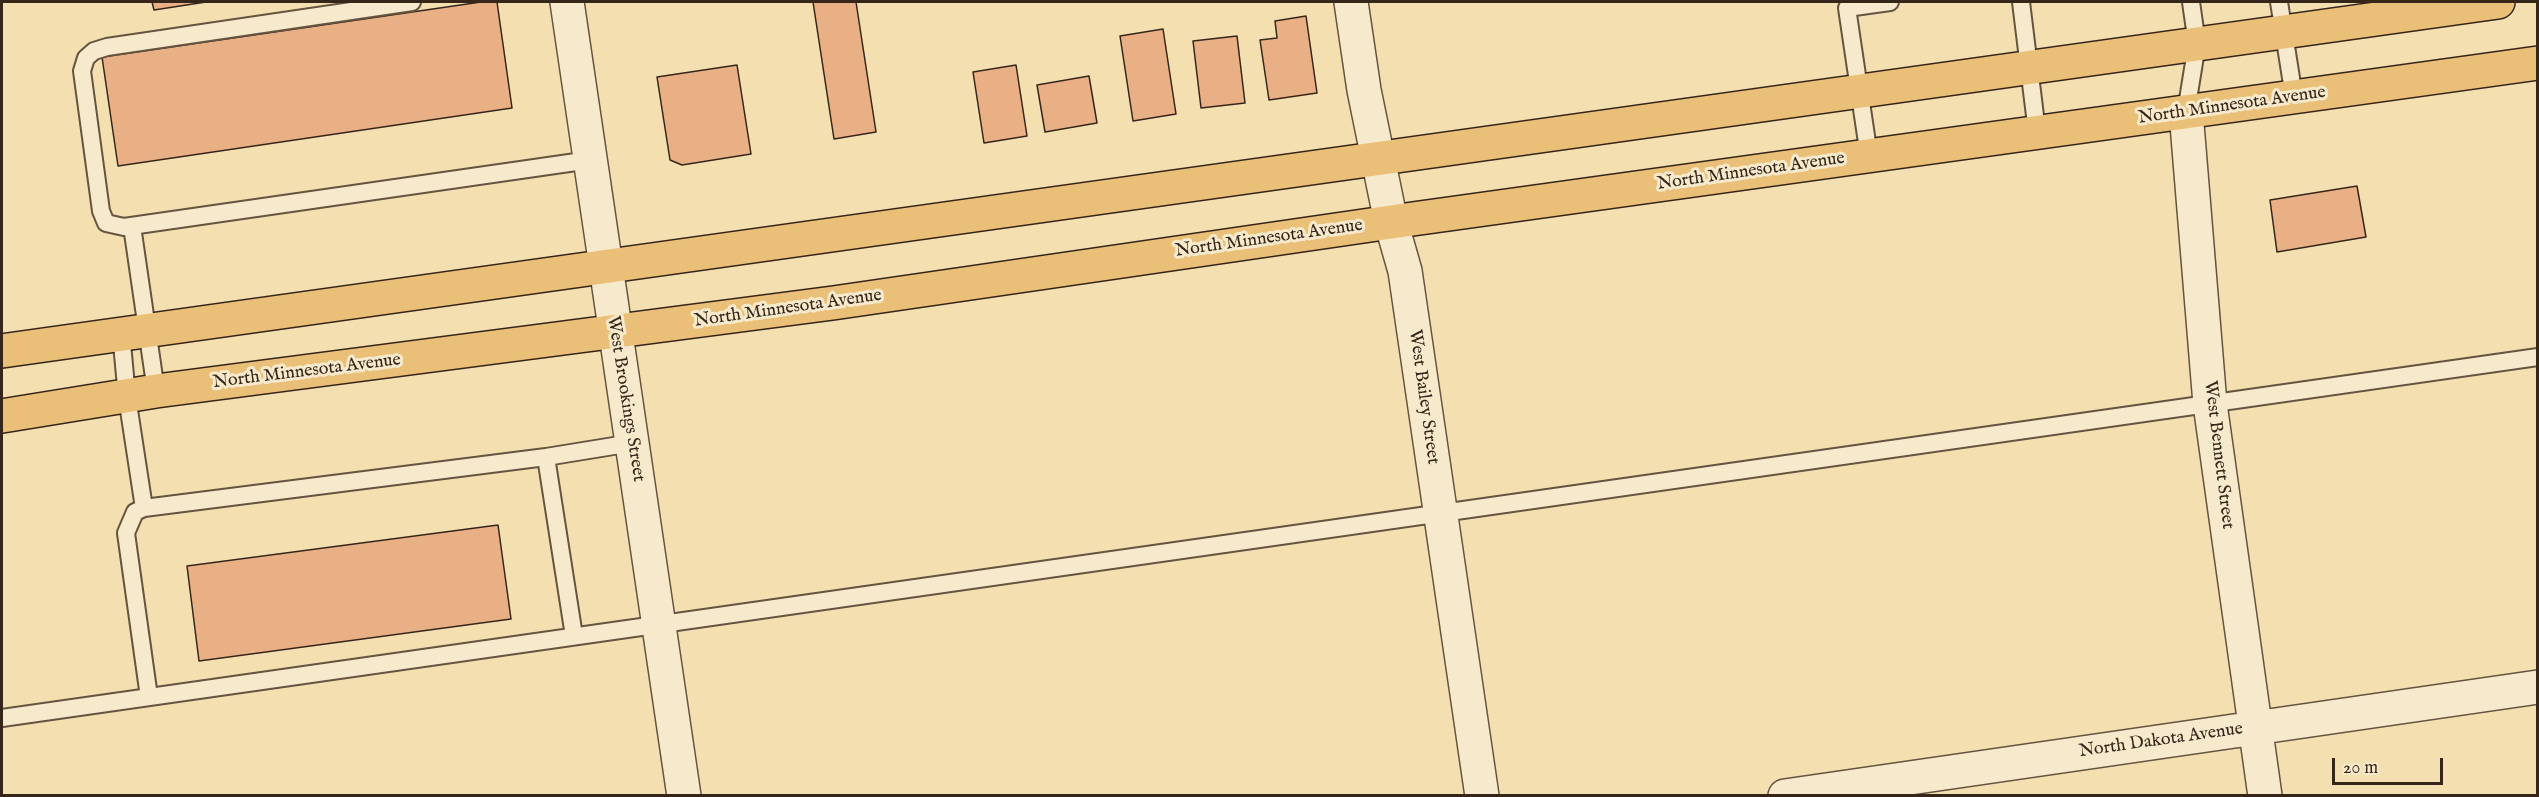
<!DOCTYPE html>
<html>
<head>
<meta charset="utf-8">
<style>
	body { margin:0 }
	#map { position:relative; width:2539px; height:797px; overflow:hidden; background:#f3dfb0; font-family:"IM FELL English",serif }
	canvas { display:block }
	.frame { position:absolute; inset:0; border:3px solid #36261a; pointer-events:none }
	.scale { position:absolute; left:2332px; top:758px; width:111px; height:27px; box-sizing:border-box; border:3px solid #36261a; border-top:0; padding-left:8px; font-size:18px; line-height:21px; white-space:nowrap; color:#36261a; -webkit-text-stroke:4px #f7eacc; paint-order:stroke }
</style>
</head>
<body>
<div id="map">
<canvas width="2539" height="797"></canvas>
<div class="frame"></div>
<div class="scale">20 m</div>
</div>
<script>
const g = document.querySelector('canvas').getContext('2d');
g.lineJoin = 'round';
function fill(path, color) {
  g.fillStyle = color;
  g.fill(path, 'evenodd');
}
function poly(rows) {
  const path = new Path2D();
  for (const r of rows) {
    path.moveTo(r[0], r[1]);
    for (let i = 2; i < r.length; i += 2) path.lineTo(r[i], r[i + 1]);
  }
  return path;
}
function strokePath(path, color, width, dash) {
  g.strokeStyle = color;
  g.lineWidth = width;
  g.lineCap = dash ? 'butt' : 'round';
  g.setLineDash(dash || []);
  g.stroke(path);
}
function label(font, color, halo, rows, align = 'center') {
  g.font = font + ' "IM FELL English",serif';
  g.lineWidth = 6;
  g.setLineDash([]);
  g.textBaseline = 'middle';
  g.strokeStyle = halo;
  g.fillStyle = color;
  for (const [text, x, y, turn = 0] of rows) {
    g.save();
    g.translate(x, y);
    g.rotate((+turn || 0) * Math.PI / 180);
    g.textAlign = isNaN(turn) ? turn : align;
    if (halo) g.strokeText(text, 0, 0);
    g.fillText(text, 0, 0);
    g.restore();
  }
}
const building = poly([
	[152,2,206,2,154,10,152,2],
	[481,2,497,2,512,108,118,166,102,57,481,2],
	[813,2,856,2,876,132,834,139,813,2],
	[1306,16,1317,93,1269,100,1260,40,1277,38,1275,21,1306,16],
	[1163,29,1176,114,1133,121,1120,36,1163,29],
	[1237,36,1245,103,1201,108,1193,41,1237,36],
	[737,65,751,154,682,165,670,160,657,77,737,65],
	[1016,65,1027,136,984,143,973,72,1016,65],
	[1089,76,1097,123,1045,132,1037,85,1089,76],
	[2357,186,2366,237,2277,252,2270,200,2357,186],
	[498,525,511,619,199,661,187,566,498,525]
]);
const service = poly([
	[412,2,107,47,94,51,86,58,82,71,101,211,106,223,124,227,590,160],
	[2021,2,2037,132],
	[2279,2,2294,97],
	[2186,112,2197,44,2191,2],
	[1869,156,1847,8,1890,2],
	[132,226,156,391],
	[121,333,127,397,144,508],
	[546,457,574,636],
	[149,697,126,533,135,512,144,508,546,457,632,443],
	[2,718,2538,357]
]);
const minor = poly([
	[1351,2,1364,90,1391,222,1405,271,1482,796],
	[2186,112,2210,404,2265,796],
	[1785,796,2538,687]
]);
const tertiary = poly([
	[567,2,684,796]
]);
const primary = poly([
	[2,351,2498,2],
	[2,416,156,391,833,303,1391,222,2538,63]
]);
const streetNames = [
	["North Minnesota Avenue",2232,106,-8],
	["North Minnesota Avenue",1751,172,-8],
	["North Minnesota Avenue",1269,239,-8],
	["North Minnesota Avenue",788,309,-8],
	["North Minnesota Avenue",307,372,-7],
	["West Bailey Street",1423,397,82],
	["West Brookings Street",625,399,81],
	["West Bennett Street",2218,455,83],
	["North Dakota Avenue",2161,741,-8]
];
fill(building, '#e9b085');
strokePath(building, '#36261a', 1.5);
strokePath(service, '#655440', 20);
strokePath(minor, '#655440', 36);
strokePath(tertiary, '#655440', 36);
strokePath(primary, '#36261a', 36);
strokePath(service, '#f7eacc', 16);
strokePath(minor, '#f7eacc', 33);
strokePath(tertiary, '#f7eacc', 33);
strokePath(primary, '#eac078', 33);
label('18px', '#36261a', '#f7eacc', streetNames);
</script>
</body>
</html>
